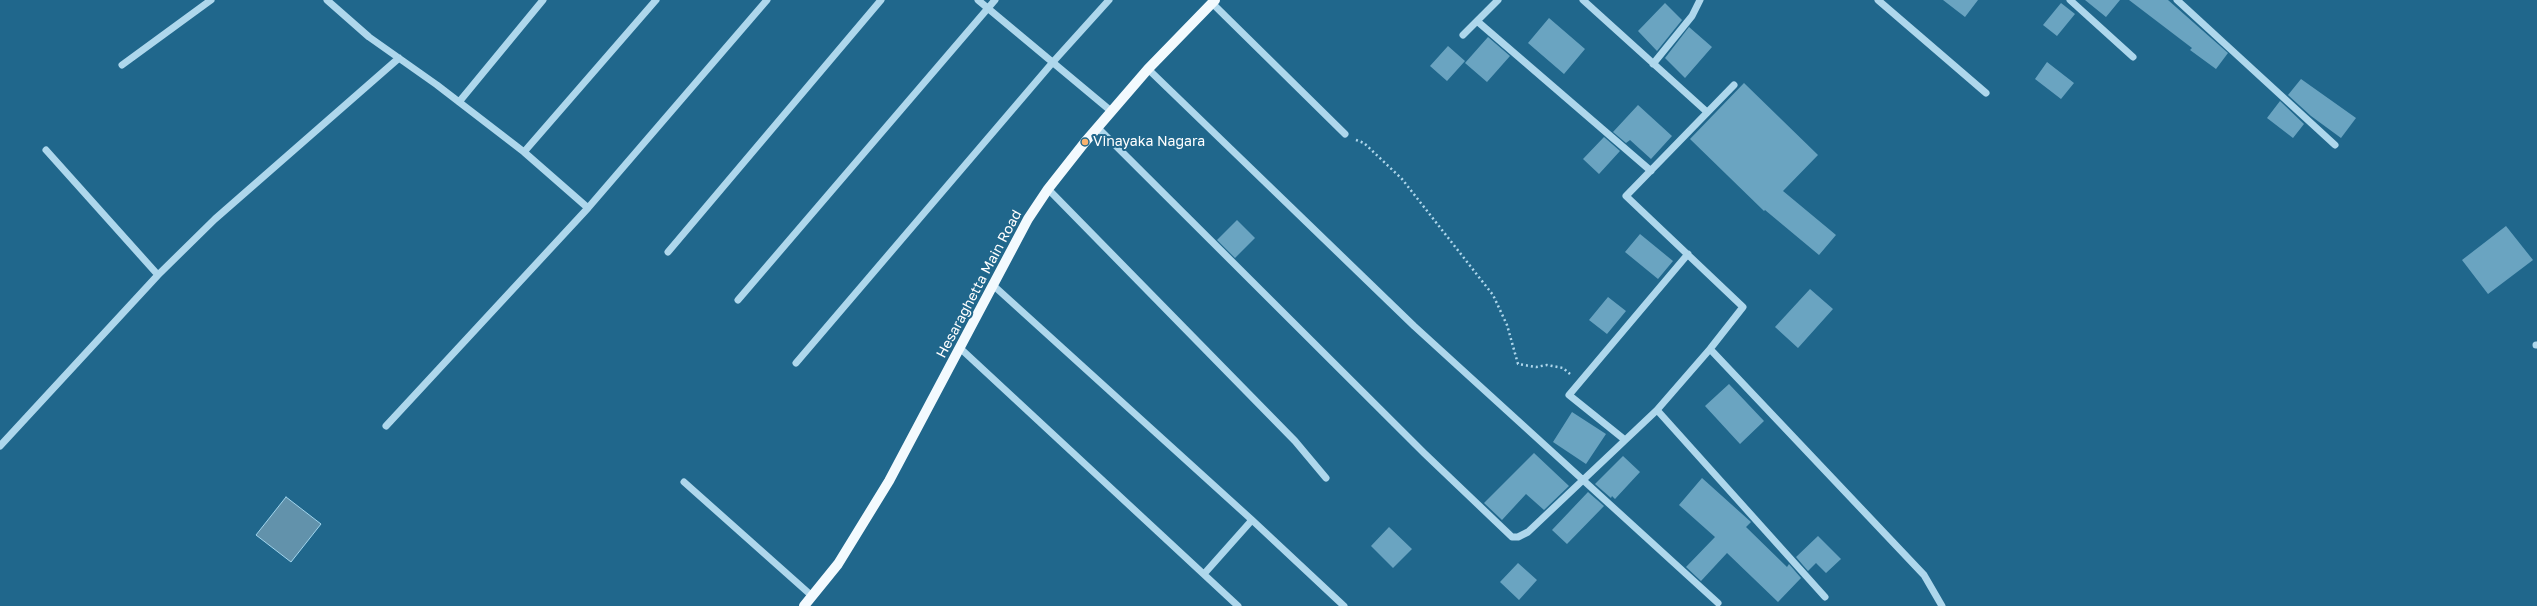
<!DOCTYPE html>
<html>
<head>
<meta charset="utf-8">
<style>
	body { margin:0 }
	canvas { display:block; background:#20678c }
</style>
</head>
<body>
<canvas width="2537" height="606"></canvas>
<script>
const g = document.querySelector('canvas').getContext('2d');
g.lineJoin = 'round';
function fill(path, color) {
  g.fillStyle = color;
  g.fill(path, 'evenodd');
}
function poly(rows) {
  const path = new Path2D();
  for (const r of rows) {
    path.moveTo(r[0], r[1]);
    for (let i = 2; i < r.length; i += 2) path.lineTo(r[i], r[i + 1]);
  }
  return path;
}
function strokePath(path, color, width, dash) {
  g.strokeStyle = color;
  g.lineWidth = width;
  g.lineCap = dash ? 'butt' : 'round';
  g.setLineDash(dash || []);
  g.stroke(path);
}
function label(font, color, halo, rows, align = 'center') {
  g.font = font + ' "Golos Text",sans-serif';
  g.lineWidth = 4;
  g.setLineDash([]);
  g.textBaseline = 'middle';
  g.strokeStyle = halo;
  g.fillStyle = color;
  for (const [text, x, y, turn = 0] of rows) {
    g.save();
    g.translate(x, y);
    g.rotate((+turn || 0) * Math.PI / 180);
    g.textAlign = isNaN(turn) ? turn : align;
    if (halo) g.strokeText(text, 0, 0);
    g.fillText(text, 0, 0);
    g.restore();
  }
}
const water = poly([
	[286,497,321,524,291,562,256,535,286,497]
]);
const building = poly([
	[1943,0,1978,0,1965,17],
	[2085,0,2120,0,2106,17],
	[2129,0,2168,0,2228,53,2216,69,2190,50,2192,48],
	[1665,3,1682,20,1657,51,1638,31],
	[2061,3,2075,14,2057,36,2043,25],
	[1549,18,1585,49,1564,74,1528,43],
	[1689,27,1712,47,1685,78,1665,58],
	[1488,37,1510,56,1487,82,1465,63],
	[1448,46,1465,61,1447,81,1430,66],
	[2047,62,2074,83,2061,99,2035,79],
	[2301,79,2356,118,2341,138,2311,116,2288,95],
	[1744,83,1818,155,1783,191,1836,235,1819,255,1765,210,1764,211,1690,139],
	[2280,101,2304,124,2293,138,2267,118],
	[1638,105,1672,136,1651,159,1630,140,1626,143,1613,132],
	[1604,137,1620,151,1599,174,1583,159],
	[1237,220,1255,238,1235,258,1217,240],
	[2506,226,2533,260,2488,294,2462,260],
	[1640,234,1673,261,1658,279,1625,252],
	[1810,289,1833,309,1798,348,1775,327],
	[1608,297,1626,311,1607,334,1589,320],
	[1729,384,1764,421,1740,444,1705,406],
	[1572,412,1606,434,1586,464,1553,442],
	[1534,453,1569,486,1544,510,1526,494,1502,520,1484,503],
	[1623,456,1640,472,1615,499,1612,496,1611,498,1595,484],
	[1702,478,1751,522,1746,527,1787,567,1789,564,1801,578,1778,602,1727,553,1701,581,1686,567,1715,537,1679,505],
	[1588,492,1604,506,1567,544,1552,530],
	[1389,527,1412,549,1393,568,1371,546],
	[1818,536,1841,559,1826,573,1816,563,1808,571,1796,557],
	[1518,563,1537,580,1519,600,1500,582]
]);
const path = poly([
	[1356,140,1364,143,1402,179,1493,295,1507,325,1518,364,1536,367,1547,365,1563,368,1570,374]
]);
const minor = poly([
	[327,0,369,37,437,85,524,152,588,208,767,0],
	[978,0,1111,111],
	[1583,0,1707,112],
	[1878,0,1986,93],
	[2070,0,2133,57],
	[2177,0,2335,145],
	[1212,3,1345,134],
	[1477,21,1651,171],
	[1463,35,1498,0],
	[1653,64,1692,16,1700,0],
	[122,65,211,0],
	[1148,69,1414,326,1718,603],
	[459,102,543,0],
	[1097,127,1424,453,1512,537,1518,537,1528,532,1657,410,1710,349,1743,307,1626,196,1734,85],
	[46,150,158,275],
	[524,152,656,0],
	[1048,189,1295,441,1326,478],
	[668,252,881,0],
	[994,286,1252,520,1344,606],
	[738,300,995,0],
	[2536,345,2537,345],
	[961,349,1238,606],
	[1710,349,1924,575,1942,606],
	[796,363,1053,62,1109,0],
	[1657,410,1825,597],
	[386,426,588,208],
	[1625,440,1569,395,1688,254],
	[0,446,158,275,215,219,399,58],
	[684,482,812,596],
	[1204,574,1252,520]
]);
const major = poly([
	[804,606,838,564,889,481,1028,219,1048,189,1085,142,1148,69,1215,0]
]);
const markers = [
	[1085,142,4,"#f9b26f"]
];
const poiNames = [
	["Vinayaka Nagara",1093,142]
];
const streetNames = [
	["Hesaraghetta Main Road",979,284,-62]
];
fill(water, '#6292ab');
strokePath(water, '#a1d5ed', 1);
fill(building, '#6aa4c1');
strokePath(path, '#aed7ec', 2.5, [2, 3]);
strokePath(minor, '#aed7ec', 7);
strokePath(major, '#f3fafe', 10);
for (const [x, y, r, color] of markers) {
  const dot = new Path2D();
  dot.arc(x, y, r, 0, 2 * Math.PI);
  g.fillStyle = color;
  g.fill(dot);
  strokePath(dot, '#20678c', 1.5);
}
label('14px', '#fff', '#20678c', poiNames, 'left');
label('14px', '#fff', '#20678c', streetNames);
</script>
</body>
</html>
